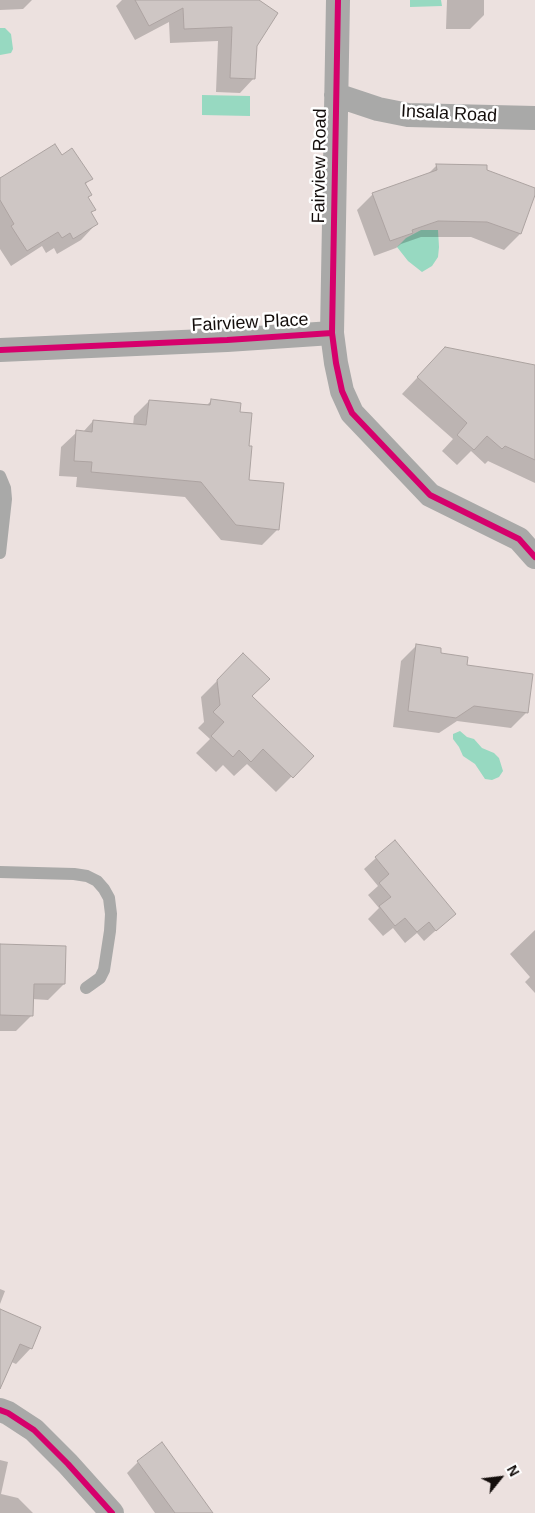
<!DOCTYPE html>
<html>
<head>
<meta charset="utf-8">
<style>
	body { margin:0 }
	#map { position:relative; width:535px; height:1513px; overflow:hidden; background:#ece1df; font-family:Helvetica,sans-serif }
	canvas { display:block }
	.north { position:absolute; left:475px; top:1453px; width:50px; height:50px; -webkit-text-stroke:4px #fff; paint-order:stroke; rotate:61deg; font-size:14px; font-weight:700; line-height:20px; text-align:center; color:#130d0b }
	.north::after { content:''; display:block; margin:auto; width:18px; height:22px; background:#130d0b; clip-path:polygon(50% 0,100% 100%,50% 72%,0 100%) }
</style>
</head>
<body>
<div id="map">
<canvas width="535" height="1513"></canvas>
<div class="north">N</div>
</div>
<script>
const g = document.querySelector('canvas').getContext('2d');
g.lineJoin = 'round';
function fill(path, color) {
  g.fillStyle = color;
  g.fill(path, 'evenodd');
}
function poly(rows) {
  const path = new Path2D();
  for (const r of rows) {
    path.moveTo(r[0], r[1]);
    for (let i = 2; i < r.length; i += 2) path.lineTo(r[i], r[i + 1]);
  }
  return path;
}
function strokePath(path, color, width, dash) {
  g.strokeStyle = color;
  g.lineWidth = width;
  g.lineCap = dash ? 'butt' : 'round';
  g.setLineDash(dash || []);
  g.stroke(path);
}
function label(font, color, halo, rows, align = 'center') {
  g.font = font + ' Helvetica,sans-serif';
  g.lineWidth = 5;
  g.setLineDash([]);
  g.textBaseline = 'middle';
  g.strokeStyle = halo;
  g.fillStyle = color;
  for (const [text, x, y, turn = 0] of rows) {
    g.save();
    g.translate(x, y);
    g.rotate((+turn || 0) * Math.PI / 180);
    g.textAlign = isNaN(turn) ? turn : align;
    if (halo) g.strokeText(text, 0, 0);
    g.fillText(text, 0, 0);
    g.restore();
  }
}
const water = poly([
	[410,0,441,0,442,6,410,7],
	[0,28,5,28,11,34,13,49,11,53,0,55],
	[202,95,250,96,250,116,202,115],
	[421,230,438,230,439,247,438,257,432,266,422,272,408,261,397,247,406,238],
	[460,731,467,737,474,739,482,748,494,753,499,758,503,771,499,777,492,780,485,779,475,764,463,756,459,747,453,739,453,734]
]);
const shadow = poly([
	[0,0,32,0,23,9,0,10],
	[122,0,257,0,254,78,240,93,216,92,218,41,170,43,169,22,135,40,116,6],
	[447,0,484,0,484,15,470,29,446,29],
	[61,156,91,178,85,185,90,195,87,198,94,209,90,213,96,224,81,240,57,254,54,248,46,253,42,246,11,266,0,249,0,179],
	[437,165,486,171,535,189,520,234,504,250,471,237,421,237,401,244,396,248,374,256,357,210,373,194,428,174],
	[445,348,535,367,535,483,488,461,485,464,471,451,457,465,442,451,453,439,402,394],
	[149,401,206,406,211,401,239,413,248,447,248,481,278,529,262,545,221,540,185,497,76,487,77,477,59,476,61,447,77,432,83,432,93,421,133,425,134,416],
	[417,645,466,667,527,712,511,728,457,721,439,733,393,727,401,661],
	[243,655,251,696,312,756,276,792,247,764,234,776,223,765,216,772,196,753,210,739,198,728,204,722,201,697],
	[376,858,454,914,424,941,417,933,405,943,393,928,383,936,368,919,379,908,368,895,378,886,364,869],
	[535,930,535,993,525,982,530,977,510,954],
	[0,946,64,984,48,1000,32,999,32,1015,16,1031,0,1031],
	[0,1289,5,1291,0,1304],
	[0,1310,31,1348,16,1364,7,1360,0,1367],
	[0,1460,8,1462,1,1494,18,1498,33,1513,0,1513],
	[138,1462,212,1513,155,1513,127,1473]
]);
const building = poly([
	[135,0,259,0,278,13,257,46,255,79,230,78,232,27,184,29,183,8,149,26,135,0],
	[55,144,62,155,72,148,93,179,85,183,92,195,88,197,96,210,91,212,98,224,73,239,70,233,62,238,58,232,27,251,11,226,14,224,0,200,0,178,55,144],
	[436,164,487,165,487,170,535,188,535,195,521,234,487,222,438,221,412,230,413,233,390,241,372,193,437,170,436,164],
	[445,347,535,365,535,460,505,446,502,449,487,436,474,450,457,435,467,423,417,377,445,347],
	[211,399,241,403,240,412,252,413,249,446,252,446,249,480,284,483,279,530,236,525,201,482,91,472,92,462,74,461,76,430,92,432,93,420,146,425,149,400,210,405,211,399],
	[416,644,441,648,441,653,468,657,467,665,533,674,528,713,474,706,456,718,408,711,416,644],
	[243,653,270,679,252,696,314,756,293,778,263,749,251,762,239,750,233,757,211,736,224,722,213,712,220,705,217,680,243,653],
	[395,840,456,914,436,931,429,922,417,932,405,918,395,926,379,906,391,897,379,883,389,874,375,857,395,840],
	[0,944,66,946,65,984,34,984,33,1016,0,1015,0,944],
	[0,1309,41,1327,32,1349,20,1344,0,1389,0,1309],
	[162,1442,213,1513,175,1513,137,1461,162,1442]
]);
const service = poly([
	[0,476,5,488,6,499,0,553],
	[0,872,74,874,87,876,97,881,104,889,109,898,111,914,110,931,104,970,100,978,86,988]
]);
const minor = poly([
	[336,95,378,109,408,115,535,118],
	[332,333,338,0],
	[0,350,227,340,332,333,336,363,342,391,352,413,430,495,519,539,535,557],
	[0,1410,8,1413,34,1430,68,1464,112,1513]
]);
const cycleway = poly([
	[332,333,338,0],
	[0,350,227,340,332,333,336,363,342,391,352,413,430,495,519,539,535,557],
	[0,1410,8,1413,34,1430,68,1464,112,1513]
]);
const streetNames = [
	["Insala Road",449,114,3],
	["Fairview Road",320,166,-89],
	["Fairview Place",250,323,-3]
];
fill(water, '#97d9c1');
fill(shadow, '#0003');
fill(building, '#cec6c4');
strokePath(building, '#aca3a1', 1);
strokePath(service, '#a9a9a8', 12);
strokePath(minor, '#a9a9a8', 24);
strokePath(cycleway, '#d6006c', 6);
label('18px', '#130d0b', '#fff', streetNames);
</script>
</body>
</html>
